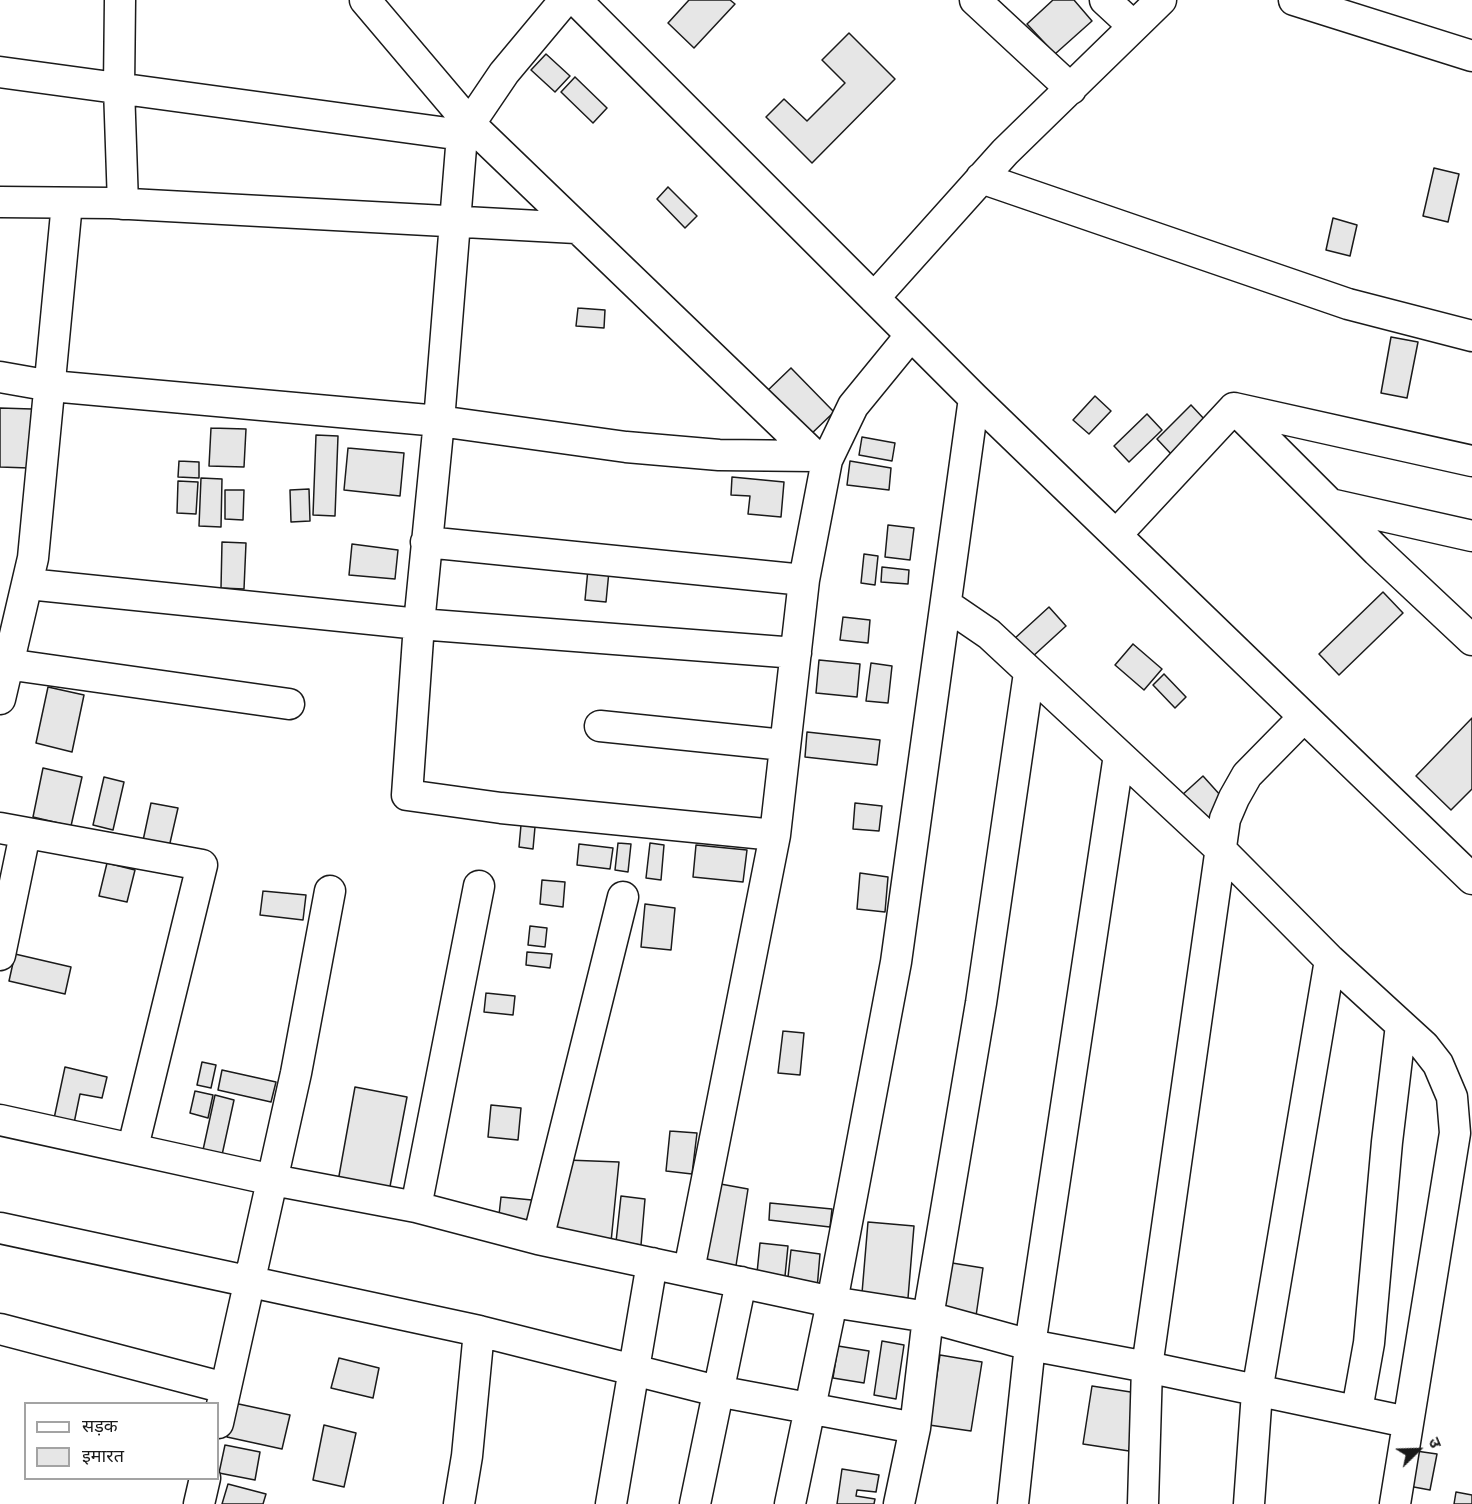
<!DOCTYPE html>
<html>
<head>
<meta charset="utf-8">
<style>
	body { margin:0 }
	#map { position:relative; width:1472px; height:1504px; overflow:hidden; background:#fff; font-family:Arial,"Noto Sans Devanagari",sans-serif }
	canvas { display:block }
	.legend { position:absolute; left:24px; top:1402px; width:195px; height:78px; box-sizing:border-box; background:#fff; border:2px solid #a3a3a3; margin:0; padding:8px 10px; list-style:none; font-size:18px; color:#1a1a1a }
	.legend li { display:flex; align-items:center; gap:12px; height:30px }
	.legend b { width:30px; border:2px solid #a3a3a3 }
	.north { position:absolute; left:1388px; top:1420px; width:60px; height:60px; -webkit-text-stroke:4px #fff; paint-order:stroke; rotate:67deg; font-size:16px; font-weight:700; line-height:24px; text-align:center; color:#1a1a1a }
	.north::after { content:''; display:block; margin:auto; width:21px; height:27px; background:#1a1a1a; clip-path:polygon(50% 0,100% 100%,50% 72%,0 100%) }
</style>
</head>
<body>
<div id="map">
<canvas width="1472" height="1504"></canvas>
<ul class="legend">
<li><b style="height:8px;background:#fff"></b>सड़क</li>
<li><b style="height:16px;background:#e6e6e6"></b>इमारत</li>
</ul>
<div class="north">उ</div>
</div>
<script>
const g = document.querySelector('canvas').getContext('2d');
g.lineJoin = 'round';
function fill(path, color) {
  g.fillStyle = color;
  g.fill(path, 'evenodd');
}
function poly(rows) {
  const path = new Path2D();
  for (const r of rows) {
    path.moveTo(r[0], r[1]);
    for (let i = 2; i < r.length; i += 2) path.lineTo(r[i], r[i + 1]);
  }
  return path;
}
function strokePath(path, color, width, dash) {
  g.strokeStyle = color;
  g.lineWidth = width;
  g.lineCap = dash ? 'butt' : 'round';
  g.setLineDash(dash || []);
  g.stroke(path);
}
const building = poly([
	[689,0,730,0,735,4,694,48,668,23,689,0],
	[1053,0,1074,0,1092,21,1055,54,1027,24,1053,0],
	[849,33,895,79,812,163,766,117,784,99,807,121,845,83,822,60,849,33],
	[546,54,570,76,555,92,531,70,546,54],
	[575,77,607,108,593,123,561,92,575,77],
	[1434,168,1459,174,1448,222,1423,216,1434,168],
	[668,187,697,216,685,228,657,199,668,187],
	[1333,218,1357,225,1350,256,1326,250,1333,218],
	[578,308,605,310,604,328,576,326,578,308],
	[1391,337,1418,342,1407,398,1381,393,1391,337],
	[791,368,834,412,808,437,765,393,791,368],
	[1095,396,1111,411,1089,434,1073,420,1095,396],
	[1191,405,1206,421,1172,455,1157,439,1191,405],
	[0,408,32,409,29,468,0,467,0,408],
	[1147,414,1162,430,1129,462,1114,446,1147,414],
	[211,428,246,429,244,467,209,466,211,428],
	[316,435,338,436,335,516,313,515,316,435],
	[862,437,895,443,892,461,859,455,862,437],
	[348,448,404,453,400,496,344,490,348,448],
	[179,461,199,462,199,478,178,477,179,461],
	[850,461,891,468,889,490,847,485,850,461],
	[732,477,784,482,781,517,748,514,750,496,731,495,732,477],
	[201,478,222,479,221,527,199,526,201,478],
	[178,481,198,482,196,514,177,513,178,481],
	[309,489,310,521,291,522,290,490,309,489],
	[225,490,244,490,243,520,225,519,225,490],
	[888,525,914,528,910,560,885,557,888,525],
	[222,542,246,543,244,589,221,588,222,542],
	[352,544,398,550,395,579,349,575,352,544],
	[864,554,878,556,875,585,861,583,864,554],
	[882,567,909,570,908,584,881,582,882,567],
	[588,569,609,571,606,602,585,600,588,569],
	[1383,592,1403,613,1339,675,1319,654,1383,592],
	[1049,607,1066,626,1031,658,1014,639,1049,607],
	[843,617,870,620,868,643,840,640,843,617],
	[1133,644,1162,669,1144,690,1115,665,1133,644],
	[819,660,860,664,857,697,816,693,819,660],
	[871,663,892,666,888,703,866,701,871,663],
	[1164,674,1186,697,1175,708,1153,685,1164,674],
	[48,687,84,695,72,752,36,743,48,687],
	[1472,718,1472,789,1451,810,1416,776,1472,718],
	[807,732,880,740,877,765,805,757,807,732],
	[43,768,82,777,71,826,33,817,43,768],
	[1203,776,1221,796,1207,823,1181,796,1203,776],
	[104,777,124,782,113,830,93,825,104,777],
	[151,803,178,808,167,856,141,850,151,803],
	[855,803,882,806,879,831,853,829,855,803],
	[521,825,535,827,533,849,519,847,521,825],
	[618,843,631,844,628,872,615,870,618,843],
	[650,843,664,845,661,880,646,878,650,843],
	[579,844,613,848,610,869,577,865,579,844],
	[696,845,747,850,743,882,693,877,696,845],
	[107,863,135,870,127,902,99,896,107,863],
	[860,873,888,877,885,912,857,909,860,873],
	[542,880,565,882,563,907,540,904,542,880],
	[263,891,306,895,303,920,260,915,263,891],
	[645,904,675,908,671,950,641,947,645,904],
	[530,926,547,928,545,947,528,945,530,926],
	[527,952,552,954,550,968,526,965,527,952],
	[15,954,71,967,65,994,9,981,15,954],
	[486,993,515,996,513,1015,484,1012,486,993],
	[783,1031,804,1033,800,1075,778,1073,783,1031],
	[202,1062,216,1065,211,1088,197,1085,202,1062],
	[65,1067,107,1077,102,1098,80,1094,72,1133,52,1128,65,1067],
	[222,1070,276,1082,271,1102,218,1090,222,1070],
	[355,1087,407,1097,388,1197,337,1187,355,1087],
	[195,1091,213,1095,208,1118,190,1113,195,1091],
	[215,1095,234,1100,222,1155,203,1150,215,1095],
	[491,1105,521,1108,518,1140,488,1137,491,1105],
	[670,1131,697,1133,692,1174,666,1171,670,1131],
	[567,1160,619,1162,611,1242,554,1227,567,1160],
	[715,1183,748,1189,735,1272,703,1267,715,1183],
	[621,1196,645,1199,641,1245,616,1242,621,1196],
	[501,1197,532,1200,529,1227,498,1224,501,1197],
	[770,1203,832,1209,830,1227,769,1220,770,1203],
	[868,1222,914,1226,908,1298,862,1293,868,1222],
	[760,1243,788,1246,784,1286,756,1283,760,1243],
	[791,1250,820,1254,817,1289,787,1286,791,1250],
	[946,1262,983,1268,976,1316,939,1310,946,1262],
	[882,1341,904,1345,896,1399,874,1395,882,1341],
	[838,1346,869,1351,864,1383,833,1378,838,1346],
	[940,1355,982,1362,971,1431,929,1425,940,1355],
	[339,1358,379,1368,373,1398,331,1388,339,1358],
	[1092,1386,1137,1393,1129,1451,1083,1444,1092,1386],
	[234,1403,290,1415,282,1449,227,1437,234,1403],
	[324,1425,356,1433,344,1487,313,1480,324,1425],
	[225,1445,260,1452,255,1480,219,1473,225,1445],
	[1409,1450,1437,1454,1430,1490,1403,1485,1409,1450],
	[842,1469,879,1475,876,1492,857,1490,856,1496,875,1499,874,1504,837,1504,842,1469],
	[228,1484,266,1494,263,1504,222,1504,228,1484],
	[1456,1492,1472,1495,1472,1504,1454,1504,1456,1492]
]);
const street = poly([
	[120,0,119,88,123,204],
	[365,0,470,124,815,456],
	[565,0,504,73,462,135,439,421,419,624,407,795,501,808,775,835],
	[576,0,974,398,1472,879],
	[975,0,1071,89],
	[1105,0,1132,25],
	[1294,0,1472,56],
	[0,72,462,135],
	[981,178,1348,304,1472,336],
	[0,202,111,203,576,228],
	[874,298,1005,152,1161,0],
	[0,377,51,386,439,421,626,447,719,455,815,456,827,460],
	[1234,408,1472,461],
	[1330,504,1472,536],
	[1116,535,1234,408,1377,551,1472,640],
	[426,542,804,580],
	[28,584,419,624,796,653],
	[948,606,989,634,1119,755,1221,850,1330,960,1424,1046,1438,1064,1452,1097,1455,1133,1395,1504],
	[0,663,289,704],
	[0,699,33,558,67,203],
	[600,726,784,745],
	[0,828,202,865,133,1147],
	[0,955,25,834],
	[0,1120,273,1180,416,1207,538,1239,832,1302,928,1317,1030,1345,1147,1367,1407,1422],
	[416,1207,479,886],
	[0,1228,479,1331,717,1391,915,1428],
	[538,1239,623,897],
	[689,1270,775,835,804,580,827,460,853,406,911,335],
	[0,1329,225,1388],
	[1357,1410,1369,1343,1387,1142,1401,1025],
	[218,1423,296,1073,330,891],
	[199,1504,205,1478],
	[459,1504,467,1456,479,1331],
	[611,1504,652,1263],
	[695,1504,741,1282],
	[790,1504,832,1302,896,962,974,398],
	[899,1504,915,1428,928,1317,981,1003,1029,673],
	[1013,1504,1030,1345,1119,755],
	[1143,1504,1147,1367,1225,819,1234,798,1247,775,1303,718],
	[1249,1504,1257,1392,1330,960]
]);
fill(building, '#e6e6e6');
strokePath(building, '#1a1a1a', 1.5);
strokePath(street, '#1a1a1a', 33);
strokePath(street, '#fff', 30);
</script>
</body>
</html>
